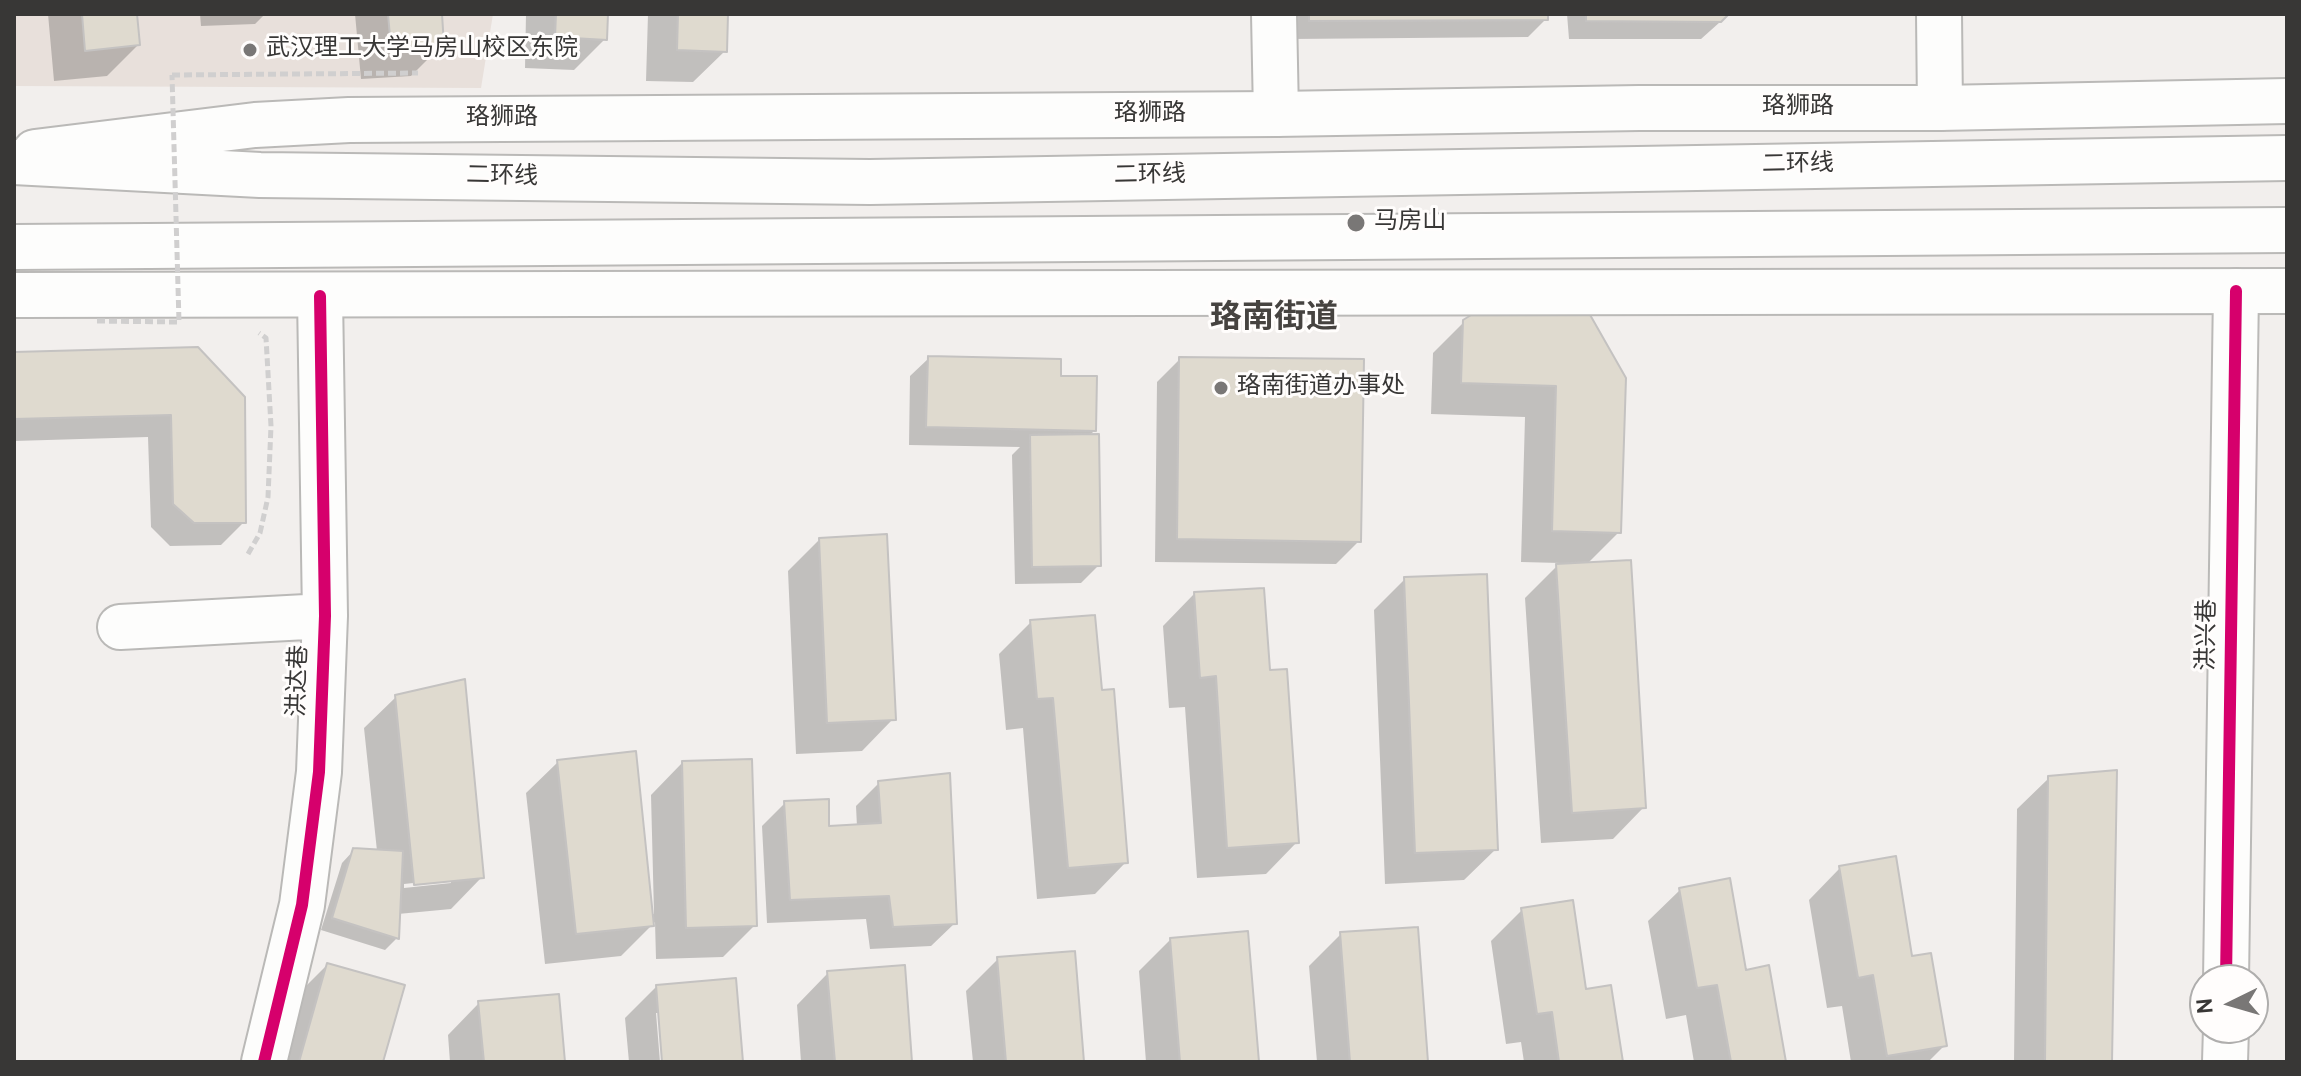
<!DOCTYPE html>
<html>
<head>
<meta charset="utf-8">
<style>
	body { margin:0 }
	#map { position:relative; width:2301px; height:1076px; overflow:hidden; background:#f2efed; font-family:Overpass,sans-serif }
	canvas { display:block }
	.frame { position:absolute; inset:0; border:16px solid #383736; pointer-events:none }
	.north { position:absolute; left:2189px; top:964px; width:80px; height:80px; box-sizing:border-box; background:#fffdfc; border:2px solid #afaead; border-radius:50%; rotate:265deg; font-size:22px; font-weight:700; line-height:32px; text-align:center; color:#383736 }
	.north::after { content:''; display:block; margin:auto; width:28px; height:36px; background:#797776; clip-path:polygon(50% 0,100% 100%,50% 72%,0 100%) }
</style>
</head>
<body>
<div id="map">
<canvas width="2301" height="1076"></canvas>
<div class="frame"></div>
<div class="north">N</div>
</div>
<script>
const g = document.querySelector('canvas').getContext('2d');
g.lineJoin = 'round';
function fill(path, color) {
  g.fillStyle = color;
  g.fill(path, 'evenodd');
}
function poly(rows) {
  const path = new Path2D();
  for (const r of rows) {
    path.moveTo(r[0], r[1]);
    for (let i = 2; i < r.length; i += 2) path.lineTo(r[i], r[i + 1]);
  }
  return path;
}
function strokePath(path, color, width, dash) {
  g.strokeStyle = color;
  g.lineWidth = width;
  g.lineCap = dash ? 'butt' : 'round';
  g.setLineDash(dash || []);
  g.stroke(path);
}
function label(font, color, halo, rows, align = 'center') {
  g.font = font + ' Overpass,"Noto Sans SC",sans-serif';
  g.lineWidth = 6;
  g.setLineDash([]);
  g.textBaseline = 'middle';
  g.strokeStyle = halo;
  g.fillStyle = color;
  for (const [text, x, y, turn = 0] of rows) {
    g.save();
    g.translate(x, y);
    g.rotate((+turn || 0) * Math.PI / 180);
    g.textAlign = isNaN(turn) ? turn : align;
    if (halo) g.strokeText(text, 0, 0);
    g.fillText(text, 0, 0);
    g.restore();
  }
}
const built = poly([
	[14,14,493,14,481,88,14,86]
]);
const shadow = poly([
	[48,14,135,14,138,45,107,76,54,81],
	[200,14,265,14,255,24,201,26],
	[355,14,440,14,442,45,411,76,361,79],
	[526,14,606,14,605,39,574,70,525,68],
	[648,14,726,14,725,51,693,82,646,81],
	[1291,14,1546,14,1546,19,1528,37,1291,39],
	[1567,14,1729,14,1701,39,1569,39],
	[1587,315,1619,532,1586,565,1644,807,1613,839,1541,843,1525,598,1560,563,1521,562,1525,417,1431,414,1433,353,1465,321],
	[197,349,244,522,221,545,170,546,151,527,148,437,14,441,14,354],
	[929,358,1094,431,1089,436,1099,565,1081,583,1015,584,1012,455,1020,447,909,445,910,376],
	[1180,359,1359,541,1336,564,1155,562,1157,382],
	[820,539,893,719,862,751,796,754,788,571],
	[1405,579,1496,849,1464,880,1385,884,1374,610],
	[1194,594,1268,673,1297,842,1266,874,1197,878,1185,707,1169,708,1163,626],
	[1031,622,1100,692,1126,862,1095,894,1037,899,1023,728,1006,730,999,654],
	[396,697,482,877,451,909,398,914,397,938,385,950,321,930,342,863,354,850,377,851,364,728],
	[451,879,451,883,404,888,404,884],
	[558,762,651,914,654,914,651,795,682,763,755,925,723,957,656,959,655,922,621,956,545,964,526,793],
	[2049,778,2110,1062,2014,1062,2017,809],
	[879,783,955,923,931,946,870,949,866,919,767,923,762,826,785,803,827,828,857,827,856,806],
	[1840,868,1911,958,1945,1045,1928,1062,1851,1062,1842,1006,1827,1008,1809,900],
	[1680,890,1744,972,1784,1062,1694,1062,1686,1015,1666,1019,1648,921],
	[1522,910,1585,991,1621,1062,1524,1062,1521,1042,1506,1044,1491,941],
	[1341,934,1426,1062,1317,1062,1309,966],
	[1170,940,1257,1062,1146,1062,1139,971],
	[998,959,1082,1062,973,1062,966,991],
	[327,965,381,1062,277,1062,296,996],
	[828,973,910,1062,801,1062,797,1005],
	[656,987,741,1062,664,1062,660,1013,656,1013,660,1062,629,1062,625,1018],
	[479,1003,563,1062,450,1062,448,1035]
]);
const building = poly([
	[82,14,137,14,140,45,85,51,82,14],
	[388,14,442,14,444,45,391,48,388,14],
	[556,14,608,14,607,40,555,37,556,14],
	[678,14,728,14,727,52,677,50,678,14],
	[1309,14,1548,14,1548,20,1309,21,1309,14],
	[1586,14,1729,14,1721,22,1586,21,1586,14],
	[1476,312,1589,313,1626,378,1621,533,1552,531,1556,386,1461,383,1463,320,1476,312],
	[198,347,245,397,246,523,194,523,173,504,171,415,14,419,14,352,198,347],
	[928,356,1061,359,1061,376,1097,376,1096,431,926,427,928,356],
	[1179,357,1364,359,1361,542,1177,539,1179,357],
	[1099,434,1101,566,1032,567,1030,435,1099,434],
	[887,534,896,720,827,723,819,538,887,534],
	[1631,560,1646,808,1572,813,1556,564,1631,560],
	[1487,574,1498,850,1415,853,1404,577,1487,574],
	[1264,588,1270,670,1287,669,1299,843,1227,848,1216,676,1200,678,1194,592,1264,588],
	[1095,615,1102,690,1114,689,1128,863,1068,868,1053,698,1037,699,1030,620,1095,615],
	[465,679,484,878,414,885,395,695,465,679],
	[636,751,654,926,576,934,557,760,636,751],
	[752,759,757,926,686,928,682,761,752,759],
	[2117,770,2112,1062,2045,1062,2048,776,2117,770],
	[950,773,957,924,893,927,889,896,790,900,784,801,829,799,829,826,881,823,878,781,950,773],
	[353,848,403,851,399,939,332,918,353,848],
	[1896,856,1912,956,1931,953,1947,1046,1887,1056,1873,975,1858,978,1839,866,1896,856],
	[1730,878,1746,970,1769,965,1786,1062,1731,1062,1717,985,1697,988,1679,888,1730,878],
	[1573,900,1586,989,1611,985,1623,1062,1559,1062,1552,1012,1537,1014,1521,908,1573,900],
	[1418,927,1428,1062,1350,1062,1340,932,1418,927],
	[1248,931,1259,1062,1180,1062,1170,938,1248,931],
	[1075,951,1084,1062,1006,1062,997,957,1075,951],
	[327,963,405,985,383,1062,299,1062,327,963],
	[905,965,912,1062,835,1062,827,971,905,965],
	[736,978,743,1062,662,1062,656,985,736,978],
	[559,994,565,1062,484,1062,478,1001,559,994]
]);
const path = poly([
	[172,75,418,73],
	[248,554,260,533,268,497,271,426,266,338,259,333]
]);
const minor = poly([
	[1274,14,1276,114],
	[1939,14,1940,108],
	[120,627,325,616],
	[2226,980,2236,291],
	[264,1062,302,905,319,772,325,616,320,296],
	[2225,1062,2226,1028]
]);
const major = poly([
	[35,152,255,125,349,120,1276,114,1639,108,1940,108,2287,101],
	[14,295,2287,291]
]);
const highway = poly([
	[14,162,260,175,870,182,2287,158],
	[14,247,2287,230]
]);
const pathBridge = poly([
	[97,321,179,322,172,75]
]);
const cycleway = poly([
	[2226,980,2236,291],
	[264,1062,302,905,319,772,325,616,320,296]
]);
const markers = [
	[250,50,8,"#797776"],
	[1356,223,10,"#797776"],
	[1221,388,8,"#797776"]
];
const poiNames = [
	["武汉理工大学马房山校区东院",266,50],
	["马房山",1374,223],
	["珞南街道办事处",1237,388]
];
const streetNames = [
	["珞狮路",1798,108],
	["珞狮路",1150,115],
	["珞狮路",502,119],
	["二环线",1798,166,-1],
	["二环线",1150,177,-1],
	["二环线",502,178,1],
	["洪兴巷",2209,635,-89],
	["洪达巷",300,681,-88]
];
const districtNames = [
	["珞南街道",1274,321]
];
fill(built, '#e8e0db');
fill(shadow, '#0003');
fill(building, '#dfdacf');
strokePath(building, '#c4c2c1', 2);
strokePath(minor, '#bab9b7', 48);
strokePath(major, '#bab9b7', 48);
strokePath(highway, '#bab9b7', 48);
strokePath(path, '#d0cfcf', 5, [8, 4]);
strokePath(minor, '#fdfdfc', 44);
strokePath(major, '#fdfdfc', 44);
strokePath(highway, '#fdfdfc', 44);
strokePath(pathBridge, '#d0cfcf', 5, [8, 4]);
strokePath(cycleway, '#d6006c', 12);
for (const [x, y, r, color] of markers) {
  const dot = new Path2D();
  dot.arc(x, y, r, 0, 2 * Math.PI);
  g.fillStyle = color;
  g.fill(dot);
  strokePath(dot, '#fffdfc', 3);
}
label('24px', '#383736', '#fffdfc', poiNames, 'left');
label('24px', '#383736', '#fffdfc', streetNames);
label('bold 32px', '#464340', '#fffdfc', districtNames);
</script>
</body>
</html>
